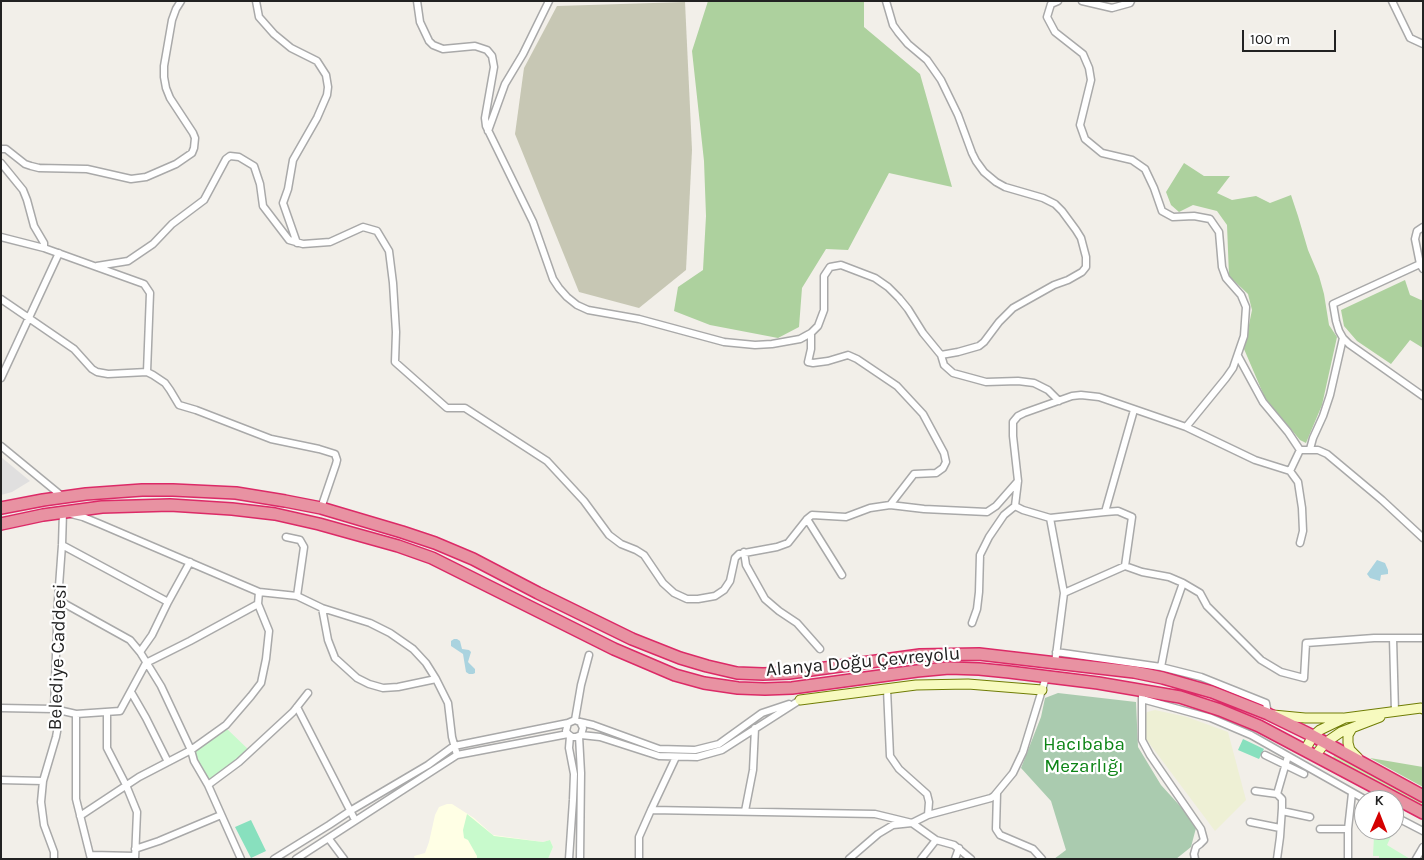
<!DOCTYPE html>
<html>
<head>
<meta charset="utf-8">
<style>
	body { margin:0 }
	#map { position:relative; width:1424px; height:860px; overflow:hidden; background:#f2efe9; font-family:Karla,sans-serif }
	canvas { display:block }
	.frame { position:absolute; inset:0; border:2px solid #222; pointer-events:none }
	.north { position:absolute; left:1354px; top:790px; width:50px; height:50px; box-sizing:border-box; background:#fff; border:1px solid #a7a7a7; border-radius:50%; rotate:1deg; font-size:14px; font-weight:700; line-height:20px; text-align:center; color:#222 }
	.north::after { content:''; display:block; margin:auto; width:18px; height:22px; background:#d40000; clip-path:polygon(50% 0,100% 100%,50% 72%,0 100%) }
	.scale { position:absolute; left:1242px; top:30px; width:94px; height:22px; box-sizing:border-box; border:2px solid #222; border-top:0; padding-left:6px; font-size:15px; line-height:18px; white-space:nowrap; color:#222; -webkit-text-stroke:4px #fff; paint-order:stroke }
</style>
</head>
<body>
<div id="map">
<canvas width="1424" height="860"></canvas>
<div class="frame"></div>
<div class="north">K</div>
<div class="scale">100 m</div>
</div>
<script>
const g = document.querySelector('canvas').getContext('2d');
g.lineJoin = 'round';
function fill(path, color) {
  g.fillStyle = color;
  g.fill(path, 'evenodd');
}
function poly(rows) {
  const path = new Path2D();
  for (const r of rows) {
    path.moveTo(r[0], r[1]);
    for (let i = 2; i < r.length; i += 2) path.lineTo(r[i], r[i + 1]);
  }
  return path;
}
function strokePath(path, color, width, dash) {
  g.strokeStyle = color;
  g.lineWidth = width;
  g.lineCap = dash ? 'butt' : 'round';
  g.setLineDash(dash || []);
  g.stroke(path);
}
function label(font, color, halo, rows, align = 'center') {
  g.font = font + ' Karla,sans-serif';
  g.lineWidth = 4.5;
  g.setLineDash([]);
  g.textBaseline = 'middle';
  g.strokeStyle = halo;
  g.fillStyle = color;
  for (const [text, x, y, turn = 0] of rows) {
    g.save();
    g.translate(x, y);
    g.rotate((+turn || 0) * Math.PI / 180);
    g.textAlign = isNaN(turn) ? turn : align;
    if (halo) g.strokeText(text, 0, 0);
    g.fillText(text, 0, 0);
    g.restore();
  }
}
const residential = poly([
	[1,457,30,481,12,492,1,495]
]);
const education = poly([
	[447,804,452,804,474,818,493,835,543,842,550,840,553,847,548,859,415,859,414,856,425,853,429,842,435,815,439,807]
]);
const construction = poly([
	[685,2,692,150,686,270,639,308,579,292,515,134,524,68,557,6]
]);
const farmland = poly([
	[1155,710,1187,717,1228,732,1246,800,1215,831,1146,739,1146,714,1147,712]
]);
const grass = poly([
	[1334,755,1423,802,1423,807,1333,758]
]);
const forest = poly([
	[708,1,864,1,864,27,920,74,952,187,889,173,848,250,826,249,802,288,799,327,778,338,710,325,674,311,678,287,703,270,706,216,704,161,692,51],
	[1184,163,1204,176,1230,176,1217,193,1232,200,1256,196,1270,203,1291,195,1298,216,1308,250,1319,276,1324,294,1329,325,1337,337,1322,405,1306,443,1300,440,1265,398,1244,349,1252,310,1248,294,1229,276,1227,225,1217,211,1193,205,1179,212,1171,205,1166,192],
	[1405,280,1410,295,1421,300,1423,300,1423,348,1410,340,1391,364,1357,341,1344,326,1341,310],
	[1370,758,1423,767,1423,787]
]);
const cemetery = poly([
	[1058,693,1136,702,1138,747,1161,785,1191,818,1196,828,1191,847,1176,859,1054,859,1066,850,1051,801,1021,768,1041,717,1045,698]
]);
const park = poly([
	[226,728,250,751,209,783,196,760,193,750],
	[467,814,494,836,543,842,550,840,553,847,548,859,477,859,477,856,468,840,464,838,463,830],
	[1381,830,1394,830,1387,845,1410,859,1379,859,1379,856,1373,856,1374,836]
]);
const pitch = poly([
	[1243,739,1264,749,1259,759,1238,750],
	[251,820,266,851,251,858,235,827]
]);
const water = poly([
	[1377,560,1385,563,1388,570,1388,574,1381,575,1380,581,1370,578,1367,574],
	[454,639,457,639,460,641,462,649,469,650,471,652,468,662,475,669,475,673,473,674,469,674,466,672,463,654,451,646,451,641]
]);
const street = poly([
	[256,1,259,17,274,34,291,48,317,61,326,75,328,87,327,95,317,118,293,160,288,189,283,203,297,243],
	[417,1,420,22,429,41,433,45,443,49,475,46,487,50,492,56,494,67,485,118,486,126,533,222,553,279,559,288,567,297,577,305,588,310,639,319,724,342,755,345,772,344,800,339,811,333,818,326,824,310,824,276,830,267,841,265,875,278,888,287,899,298,908,309,923,333,941,355,944,365,953,373,986,382,1018,381,1034,383,1048,390,1059,401],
	[886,1,893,25,898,32,908,44,927,60,941,80,958,115,972,153,976,161,984,172,996,182,1005,187,1043,198,1055,204,1062,211,1076,230,1081,238,1086,257,1086,267,1082,272,1068,280,1054,285,1013,308,999,322,984,342,979,346,958,352,941,355],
	[1082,1,1112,8,1130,3,1131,1],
	[1392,1,1410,38,1423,44],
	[488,131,505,84,523,54,549,1],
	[1,149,6,149,25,164,31,166,39,168,87,169,131,179,146,177,176,164,192,153,194,148,195,138,193,133,170,98,166,88,164,77,164,66,172,20,176,9,181,1],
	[1,163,23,190,27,200,34,226,44,243,44,248],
	[1423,227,1417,231,1415,239,1420,264,1423,269],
	[1,237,44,248,144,284,150,293,147,372],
	[1420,264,1333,304,1336,321,1339,331,1343,338,1349,344,1423,396],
	[97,266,128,261,153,244,172,224,204,200,226,159,230,156,239,157,254,166,260,184,263,206,289,240,303,244,330,242,363,227,377,231,389,251,393,283,396,332,395,362,447,408,465,408,547,461,584,501,609,535,621,544,636,550,644,555,663,583,674,593,687,599,698,599,715,596,724,590,730,581,735,558,739,554,777,547,788,543,807,519,812,515,846,517,870,508,890,505,924,509,987,512,996,506,1018,481],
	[1,299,74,349,92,369,97,372,108,374,147,372,153,375,165,383,170,390,179,405,196,410,271,439,319,449,335,454,337,460,336,464,321,508],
	[811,333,811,349,808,362,813,363,828,361,848,355,857,359,897,386,923,414,944,453,946,462,943,468,936,473,914,474,890,505],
	[1238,356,1263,402,1288,432,1300,450,1290,471],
	[1,378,59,253],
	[1186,427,1255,460,1290,471,1298,482,1302,508,1303,531,1300,543],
	[1,446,63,497],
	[1310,449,1313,438,1323,416,1330,395,1343,338],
	[1300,450,1318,450,1327,454,1382,500,1423,538],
	[1050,518,1105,512],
	[807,519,842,575],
	[286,537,300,540,304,547,297,596],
	[62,545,168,602],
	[744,552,746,565,765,599,779,611,797,623,820,649],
	[1125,566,1142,572,1169,577,1183,583,1200,593,1207,606,1261,660,1281,672,1304,678,1306,643,1374,638,1423,638],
	[1064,593,1125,566,1132,517,1118,511,1105,512,1134,410],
	[58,600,130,640,140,652,161,686,191,750,194,761,208,785,241,859],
	[322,608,328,640,335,658,357,678,369,684,383,688,398,687,436,679],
	[972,623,977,609,979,592,980,555,989,537,1004,515,1015,506],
	[1393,638,1395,712],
	[140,652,152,635,168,602,190,562],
	[1056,652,1161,667,1201,677,1266,703,1268,714],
	[1055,663,1064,593,1050,518,1023,510,1015,506,1018,481,1013,436,1013,422,1018,416,1024,413,1072,396,1081,395,1099,397,1186,427,1226,378,1233,368,1244,336,1246,307,1241,295,1226,278,1222,267,1219,232,1210,219,1194,216,1173,217,1162,211,1154,188,1145,169,1132,160,1102,153,1085,139,1080,125,1091,80,1089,68,1083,54,1055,32,1047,17,1051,4,1058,1],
	[1161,667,1170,620,1183,583],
	[887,689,890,756,899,769,927,794,929,802,928,815],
	[131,692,146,718,168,762],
	[1142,695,1142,740,1150,755,1201,829,1204,840,1200,844,1196,847,1194,854,1195,859],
	[1142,699,1211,718,1251,735,1366,800],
	[297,707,355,820],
	[1,708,54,709,76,714,76,799,91,859],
	[107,712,107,748,126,785,137,812,135,859],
	[76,714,120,711,146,663,190,641,258,604,259,592],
	[575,720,581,685,589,655],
	[580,722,593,725,659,749,695,750,719,744,762,713,789,704],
	[581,735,583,728,580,722,575,720,568,723,566,731,568,734,572,737,576,737,581,735,600,737,659,756,697,757,722,750,800,700],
	[579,736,581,773,580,859],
	[1265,755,1304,774],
	[1,780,43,781],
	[208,785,239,762,293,712,308,693],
	[1255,791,1277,794],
	[997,793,996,829,1000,835,1033,849,1042,859],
	[651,810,875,814,912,823,936,840,954,845,971,859],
	[745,811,753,770,755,728],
	[1282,811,1310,817],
	[80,816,139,777,191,750,226,725,251,696,261,683,266,659,269,631,258,604],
	[1394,816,1423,831],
	[1250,822,1280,828],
	[1320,829,1348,829,1352,793],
	[1348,829,1348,859],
	[1371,833,1378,830],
	[329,839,344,859],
	[135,849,159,841,221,815],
	[91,855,135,856],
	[54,859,54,852,44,825,41,802,43,781,56,737,58,726,54,709,58,600,62,545,63,512,83,517,100,524,259,592,297,596,322,608,370,623,390,633,413,649,426,663,436,679,448,703,452,737,457,755],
	[274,859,329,825,350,811,428,765,454,746,568,723],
	[296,859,457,755,568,734],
	[569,859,573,800,574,774,569,748,570,736],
	[639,859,639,837,651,810,676,757],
	[849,859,878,834,893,825,912,823,928,815,991,798,994,796,1013,773,1023,752,1046,677],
	[921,859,936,840],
	[955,859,959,848],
	[1277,859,1280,837,1282,808,1282,799,1277,794,1288,756],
	[1416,859,1423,847]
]);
const secondary = poly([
	[800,700,916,685,968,684,1042,690],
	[1273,715,1305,718,1343,718],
	[1352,728,1348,735,1348,743,1350,750,1358,758],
	[1305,750,1313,736,1320,730,1345,718,1421,708,1423,709],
	[1315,756,1325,743,1341,732,1380,717]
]);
const highway = poly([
	[1,508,43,500,86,494,142,490,173,490,236,493,285,501,321,508,402,532,435,543,473,559,538,593,632,639,680,658,707,666,737,673,763,674,789,673,920,655,979,654,1134,672,1163,678,1212,692,1268,714,1313,736,1423,796],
	[1,524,43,515,102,507,170,505,232,509,275,514,319,524,398,546,432,558,614,649,675,675,704,683,738,688,765,689,792,688,917,671,949,668,979,669,1009,672,1098,683,1180,697,1220,710,1259,726,1423,813]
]);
const streetNames = [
	["Belediye Caddesi",58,657,-88],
	["Alanya Doğu Çevreyolu",863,662,-5]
];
const parkNames = [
	["Hacıbaba",1084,745],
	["Mezarlığı",1084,767]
];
fill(residential, '#e0dfdf');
fill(education, '#ffffe5');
fill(construction, '#c7c7b4');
fill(farmland, '#eef0d5');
fill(grass, '#cdebb0');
fill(forest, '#add19e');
fill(cemetery, '#aacbaf');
fill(park, '#c8facc');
fill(pitch, '#88e0be');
fill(water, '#aad3df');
strokePath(street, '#a9a9a9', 9);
strokePath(secondary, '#707d05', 11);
strokePath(highway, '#dc2a67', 14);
strokePath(street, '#fff', 6);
strokePath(secondary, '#f7fabf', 9);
strokePath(highway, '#e892a2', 11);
label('19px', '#222', '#fff', streetNames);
label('19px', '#0c8416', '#fff', parkNames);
</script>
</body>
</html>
